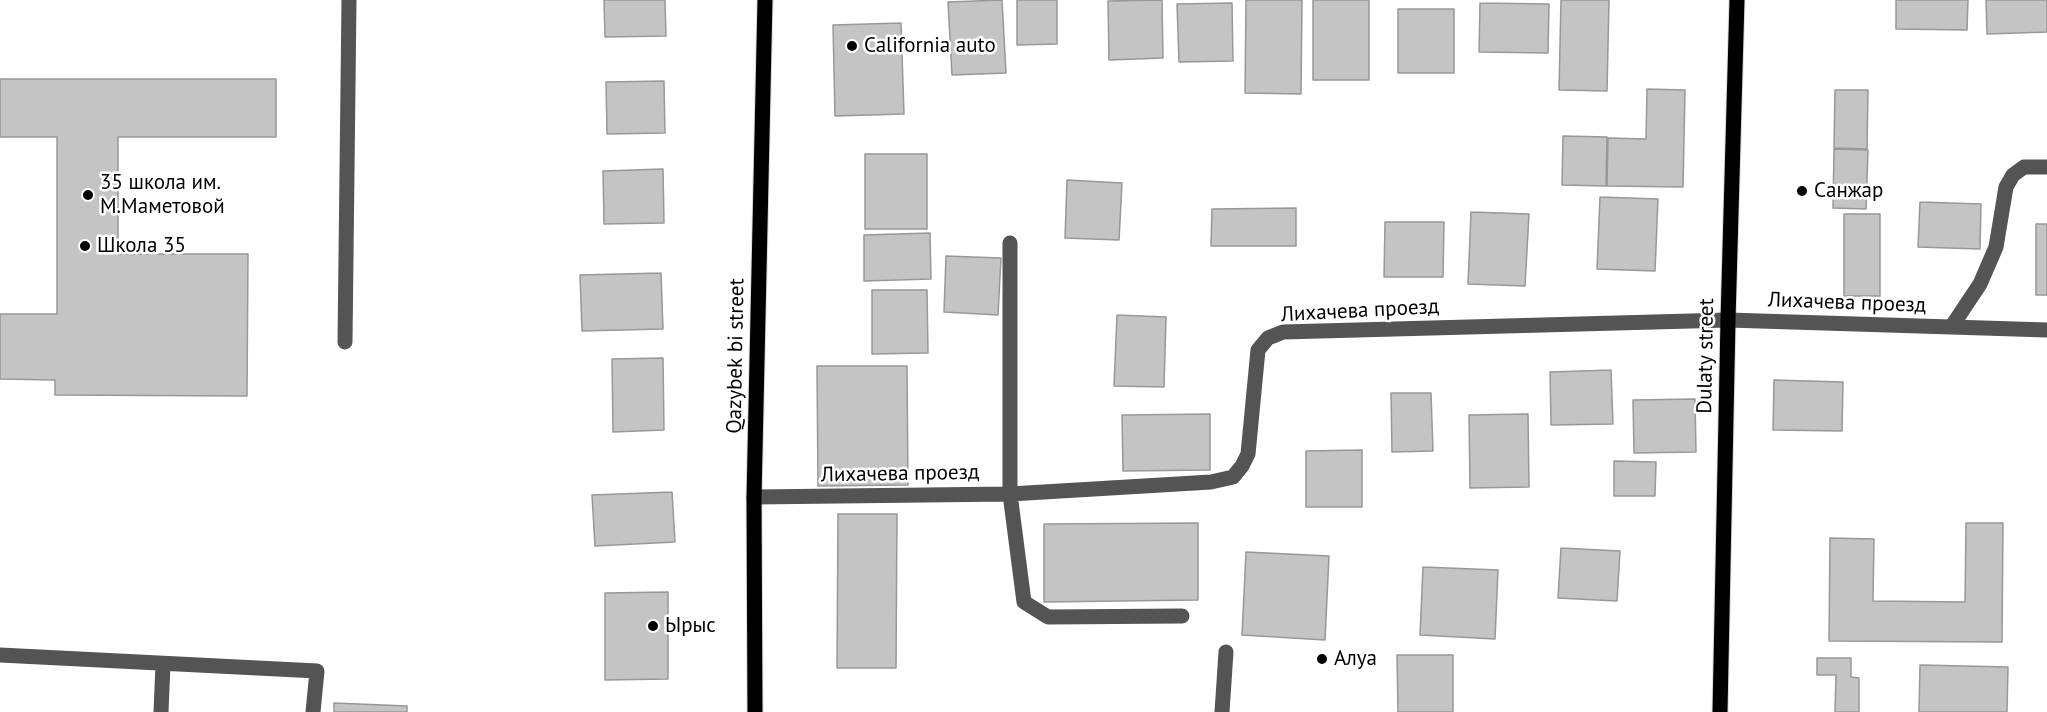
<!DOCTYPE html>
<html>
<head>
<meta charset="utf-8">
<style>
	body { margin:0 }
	canvas { display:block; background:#fff }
</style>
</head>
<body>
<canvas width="2047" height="712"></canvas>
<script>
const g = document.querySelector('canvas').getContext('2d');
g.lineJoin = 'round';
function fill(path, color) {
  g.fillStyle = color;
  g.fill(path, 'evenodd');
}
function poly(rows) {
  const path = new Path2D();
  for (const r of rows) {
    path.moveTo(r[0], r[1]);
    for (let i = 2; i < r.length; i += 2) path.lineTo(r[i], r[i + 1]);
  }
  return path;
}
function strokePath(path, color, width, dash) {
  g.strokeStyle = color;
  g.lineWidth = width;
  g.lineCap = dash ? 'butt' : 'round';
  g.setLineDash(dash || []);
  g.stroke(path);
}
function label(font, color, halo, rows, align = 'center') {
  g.font = font + ' "PT Sans",sans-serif';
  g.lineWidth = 5;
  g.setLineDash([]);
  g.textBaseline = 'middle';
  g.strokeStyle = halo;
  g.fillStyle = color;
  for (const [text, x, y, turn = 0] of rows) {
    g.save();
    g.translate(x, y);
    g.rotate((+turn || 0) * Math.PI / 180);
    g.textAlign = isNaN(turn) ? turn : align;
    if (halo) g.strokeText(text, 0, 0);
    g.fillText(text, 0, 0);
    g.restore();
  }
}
const building = poly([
	[604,0,665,0,666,36,605,37,604,0],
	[1002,0,1006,73,952,75,948,2,1002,0],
	[1017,0,1057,0,1057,44,1017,45,1017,0],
	[1162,0,1163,58,1109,60,1108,1,1162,0],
	[1246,0,1302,0,1301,94,1245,93,1246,0],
	[1313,0,1369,0,1369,80,1313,80,1313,0],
	[1561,0,1609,0,1607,91,1559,90,1561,0],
	[1896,0,1968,0,1967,30,1896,29,1896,0],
	[1986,0,2047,0,2047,32,1987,34,1986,0],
	[1232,3,1233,61,1179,62,1177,4,1232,3],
	[1480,3,1549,4,1548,53,1479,52,1480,3],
	[1398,9,1454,9,1454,73,1398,73,1398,9],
	[901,23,904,114,835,116,833,25,901,23],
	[0,79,276,79,276,137,118,137,118,254,248,254,247,396,55,395,55,380,0,379,0,314,57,314,57,137,0,137,0,79],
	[664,81,665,133,607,134,606,82,664,81],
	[1647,89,1685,90,1683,187,1607,186,1608,138,1646,139,1647,89],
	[1835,90,1868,90,1867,149,1834,148,1835,90],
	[1563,136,1607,137,1606,186,1562,185,1563,136],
	[1834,149,1868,150,1866,209,1833,208,1834,149],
	[865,154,927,154,927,229,865,229,865,154],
	[663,169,664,223,604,224,603,171,663,169],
	[1067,180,1122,183,1119,240,1065,238,1067,180],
	[1600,197,1658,199,1655,271,1597,269,1600,197],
	[1920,202,1981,204,1980,249,1918,247,1920,202],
	[1296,208,1296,246,1211,246,1212,209,1296,208],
	[1471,212,1529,214,1525,286,1468,284,1471,212],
	[1844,214,1880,214,1880,296,1844,296,1844,214],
	[1385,222,1444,222,1443,277,1384,277,1385,222],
	[2036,224,2047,224,2047,295,2036,295,2036,224],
	[930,233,931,279,864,281,864,235,930,233],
	[946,256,1001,258,998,315,944,312,946,256],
	[661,273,663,329,582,331,580,275,661,273],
	[872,290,927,290,928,353,872,354,872,290],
	[1117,315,1166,317,1164,387,1114,386,1117,315],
	[663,358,664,430,613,432,612,359,663,358],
	[817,366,907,366,908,485,818,486,817,366],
	[1611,370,1613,424,1551,425,1550,372,1611,370],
	[1774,380,1843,382,1842,431,1773,430,1774,380],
	[1391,393,1431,393,1433,451,1392,452,1391,393],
	[1695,399,1696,452,1634,453,1633,400,1695,399],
	[1210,414,1210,470,1123,471,1122,415,1210,414],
	[1528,414,1529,487,1470,488,1469,415,1528,414],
	[1362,450,1362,507,1306,507,1306,451,1362,450],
	[1614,461,1656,462,1655,496,1614,496,1614,461],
	[672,492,675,542,595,546,592,495,672,492],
	[838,514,897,514,896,668,837,668,838,514],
	[1198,523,1198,600,1044,602,1044,524,1198,523],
	[1966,523,2003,523,2002,642,1829,641,1830,538,1874,539,1873,601,1965,602,1966,523],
	[1561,548,1620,551,1617,601,1558,598,1561,548],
	[1246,552,1329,556,1325,640,1242,635,1246,552],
	[1423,567,1498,570,1495,639,1420,635,1423,567],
	[668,592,668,679,605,680,605,593,668,592],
	[1397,655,1453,655,1453,712,1398,712,1397,655],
	[1817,658,1851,658,1851,677,1859,678,1859,712,1835,712,1836,675,1817,675,1817,658],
	[1920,665,2008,667,2007,712,1919,712,1920,665],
	[334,703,407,706,407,712,334,712,334,703]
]);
const minor = poly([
	[1010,243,1010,494,1024,602,1048,617,1182,616],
	[1952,326,1980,284,1996,247,2006,187,2013,175,2024,167,2047,167],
	[345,342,349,0],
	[754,497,1010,494,1211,482,1233,477,1242,466,1248,454,1258,350,1268,338,1283,332,1728,320,2047,330],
	[0,655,317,671,313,712],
	[161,712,163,664],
	[1222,712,1226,652]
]);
const major = poly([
	[755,712,754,497,765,0],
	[1720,712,1728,320,1737,0]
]);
const markers = [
	[852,46,6,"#000"],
	[1802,191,6,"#000"],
	[88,195,6,"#000"],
	[85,246,6,"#000"],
	[653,626,6,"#000"],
	[1322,659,6,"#000"]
];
const poiNames = [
	["California auto",864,46],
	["35 школа им.",100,183],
	["М.Маметовой",100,207],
	["Санжар",1814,191],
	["Школа 35",97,246],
	["Ырыс",665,626],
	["Алуа",1334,659]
];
const streetNames = [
	["Лихачева проезд",1847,303,2],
	["Лихачева проезд",1360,311,-3],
	["Qazybek bi street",736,356,-89],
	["Dulaty street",1706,356,-89],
	["Лихачева проезд",900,474,-1]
];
fill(building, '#c4c4c4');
strokePath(building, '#989898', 1.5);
strokePath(major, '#dbdbdb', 17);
strokePath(minor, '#545454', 15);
strokePath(major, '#000', 15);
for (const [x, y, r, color] of markers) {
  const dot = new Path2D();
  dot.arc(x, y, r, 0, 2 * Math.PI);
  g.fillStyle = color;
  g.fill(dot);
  strokePath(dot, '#fff', 2);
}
label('21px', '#000', '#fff', poiNames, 'left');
label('21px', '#000', '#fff', streetNames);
</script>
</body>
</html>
